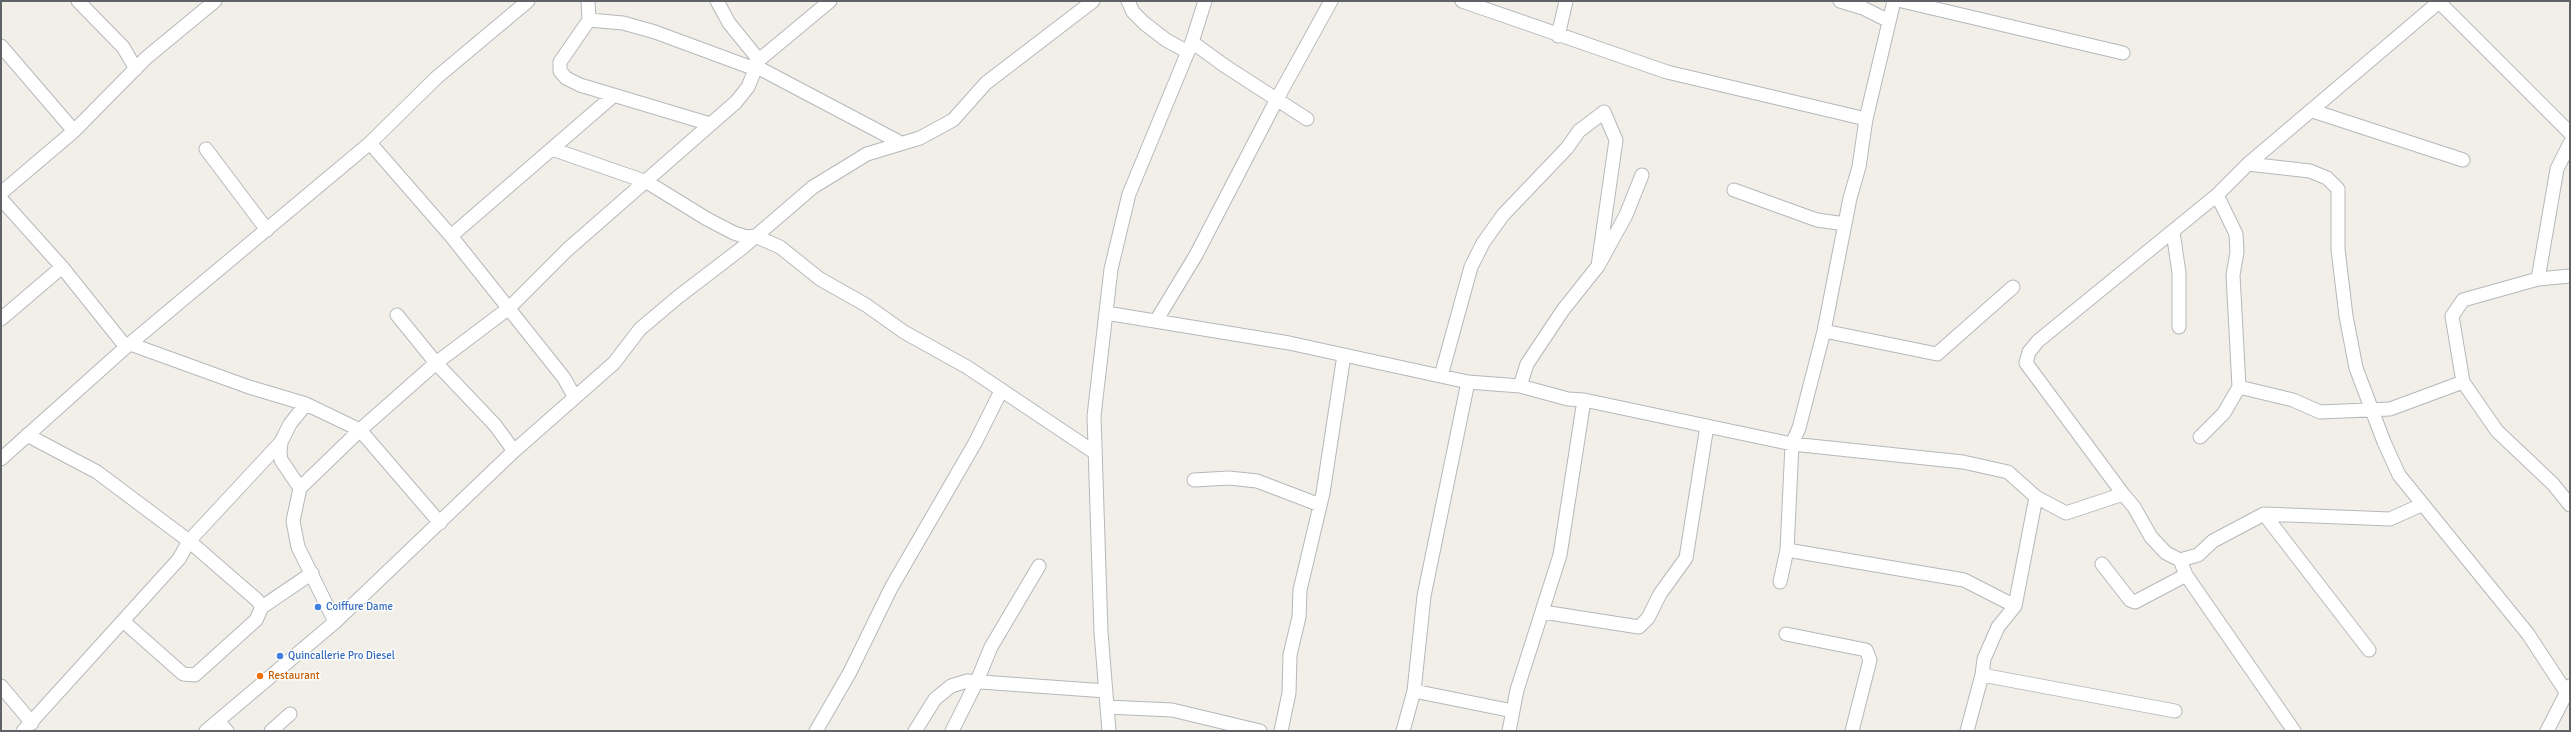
<!DOCTYPE html>
<html>
<head>
<meta charset="utf-8">
<style>
	body { margin:0 }
	#map { position:relative; width:2571px; height:732px; overflow:hidden; background:#f1efe8; font-family:Signika,sans-serif }
	canvas { display:block }
	.frame { position:absolute; inset:0; border:2px solid #5f6368; pointer-events:none }
</style>
</head>
<body>
<div id="map">
<canvas width="2571" height="732"></canvas>
<div class="frame"></div>
</div>
<script>
const g = document.querySelector('canvas').getContext('2d');
g.lineJoin = 'round';
function poly(rows) {
  const path = new Path2D();
  for (const r of rows) {
    path.moveTo(r[0], r[1]);
    for (let i = 2; i < r.length; i += 2) path.lineTo(r[i], r[i + 1]);
  }
  return path;
}
function strokePath(path, color, width, dash) {
  g.strokeStyle = color;
  g.lineWidth = width;
  g.lineCap = dash ? 'butt' : 'round';
  g.setLineDash(dash || []);
  g.stroke(path);
}
function label(font, color, halo, rows, align = 'center') {
  g.font = font + ' Signika,sans-serif';
  g.lineWidth = 3;
  g.setLineDash([]);
  g.textBaseline = 'middle';
  g.strokeStyle = halo;
  g.fillStyle = color;
  for (const [text, x, y, turn = 0] of rows) {
    g.save();
    g.translate(x, y);
    g.rotate((+turn || 0) * Math.PI / 180);
    g.textAlign = isNaN(turn) ? turn : align;
    if (halo) g.strokeText(text, 0, 0);
    g.fillText(text, 0, 0);
    g.restore();
  }
}
const minor = poly([
	[78,1,123,47,136,69],
	[588,1,589,20,623,23,655,32,747,66,757,67,901,143],
	[717,1,729,23,759,60],
	[1128,1,1133,12,1144,23,1166,40,1188,52],
	[1462,1,1667,72,1866,119],
	[1840,1,1863,8,1889,21],
	[1902,1,2123,53],
	[2438,1,2570,133],
	[589,20,560,62,560,71,566,78,580,85,710,124],
	[1558,36,1566,1],
	[1192,42,1225,66,1307,119],
	[1,46,74,131],
	[2313,111,2463,160],
	[370,143,436,78,528,1],
	[206,149,267,230],
	[552,149,647,182,707,219,734,233,747,237,755,236,780,247,820,279,866,305,904,332,967,367,1094,452],
	[2248,164,2310,171,2327,178,2338,189,2338,249,2346,316,2356,368,2384,442,2399,475,2528,634,2566,692],
	[1734,190,1817,220,1845,224],
	[1,193,74,131,146,58,215,1],
	[2217,195,2236,234,2237,252,2233,275,2239,387],
	[1,199,62,267,126,347],
	[2173,232,2179,273,2179,327],
	[451,236,613,96],
	[2538,279,2557,169,2570,143],
	[1106,313,1289,343,1468,382,1520,386,1568,399,1584,400,1792,444,1963,462,2008,472,2036,497,2066,513,2123,494,2134,507,2151,537,2166,553,2180,560,2198,555,2213,541,2264,514,2390,519,2421,505],
	[397,315,436,363,495,425,514,451],
	[1,319,62,267],
	[1156,321,1196,255,1277,99,1331,1],
	[1824,331,1937,354,2013,287],
	[130,344,249,387,306,404,360,430,440,523],
	[1441,376,1471,267,1483,243,1503,215,1567,148,1579,131,1604,112,1616,140,1598,266],
	[2463,382,2497,431,2553,484,2570,505],
	[1520,386,1527,364,1563,310,1598,266,1626,215,1642,175],
	[306,404,290,424,281,442,280,452,281,460,300,488,293,521,298,547,335,622],
	[2200,437,2224,413,2239,387,2293,400,2320,412,2390,409,2463,382,2452,316,2463,300,2538,279,2570,276],
	[1,459,126,347,370,143,451,236,564,378,574,396],
	[1194,480,1229,478,1257,481,1320,505],
	[300,488,360,430,436,363,509,308,567,250,736,102,748,87,759,60,830,1],
	[2123,494,2026,363,2029,352,2038,341,2217,195,2248,164,2440,1],
	[2264,514,2369,650],
	[1787,550,1964,580,2015,606,2036,497],
	[2180,560,2186,575,2294,731],
	[2102,564,2130,600,2135,602,2186,575],
	[1780,582,1787,550,1792,444,1799,428,1824,331,1850,198,1859,167,1866,119,1894,1],
	[262,607,312,573],
	[1543,612,1639,627,1648,618,1660,594,1686,558,1707,426],
	[123,621,183,674,195,675,256,620,262,607,257,600,189,541,281,442],
	[1786,634,1866,650,1870,660,1852,731],
	[1982,675,2175,711],
	[1,686,32,723],
	[1414,691,1513,711],
	[1107,707,1172,710,1260,731],
	[218,721,227,731],
	[23,731,179,559,189,541,97,472,27,435],
	[206,731,335,622,514,451,614,363,640,329,678,297,742,248,813,187,867,154,920,138,953,120,986,83,1093,1],
	[271,731,290,714],
	[816,731,850,672,891,588,975,443,1001,391],
	[915,731,935,699,951,686,967,681,1106,691],
	[952,731,977,681,991,647,1039,566],
	[1109,731,1101,632,1094,416,1111,269,1129,194,1192,42,1205,1],
	[1281,731,1289,693,1290,655,1299,617,1300,590,1323,493,1344,355],
	[1403,731,1414,691,1424,596,1468,382],
	[1509,731,1517,690,1560,555,1584,400],
	[1967,731,1982,675,1984,659,1998,627,2015,606],
	[2547,731,2570,686]
]);
const markers = [
	[318,607,4,"#3f7fe0"],
	[280,656,4,"#3f7fe0"],
	[260,676,4,"#e8710a"]
];
const shopNames = [
	["Coiffure Dame",326,607],
	["Quincallerie Pro Diesel",288,656]
];
const foodNames = [
	["Restaurant",268,676]
];
strokePath(minor, '#b5b8bc', 15);
strokePath(minor, '#fff', 13);
for (const [x, y, r, color] of markers) {
  const dot = new Path2D();
  dot.arc(x, y, r, 0, 2 * Math.PI);
  g.fillStyle = color;
  g.fill(dot);
  strokePath(dot, '#fff', 1.5);
}
label('11px', '#366cbe', '#fff', shopNames, 'left');
label('11px', '#c56008', '#fff', foodNames, 'left');
</script>
</body>
</html>
